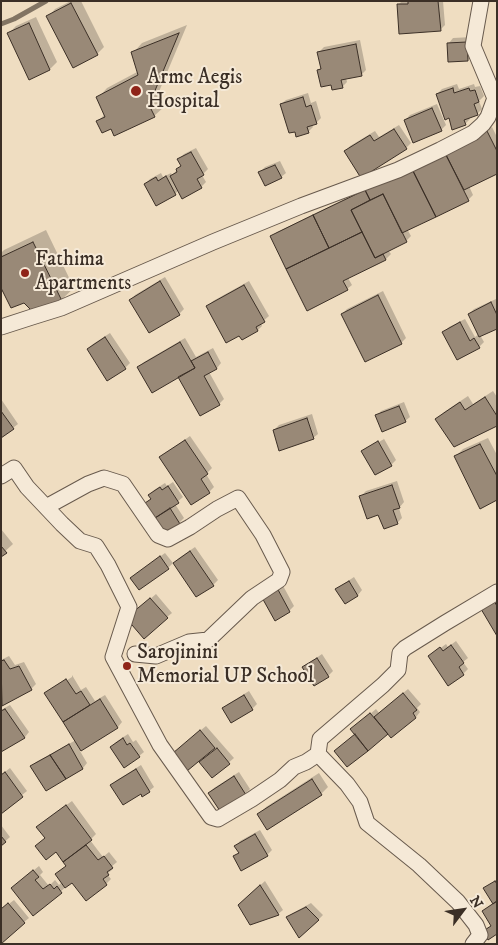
<!DOCTYPE html>
<html>
<head>
<meta charset="utf-8">
<style>
	body { margin:0 }
	#map { position:relative; width:498px; height:945px; overflow:hidden; background:#efddc1; font-family:"IM FELL DW Pica",serif }
	canvas { display:block }
	.frame { position:absolute; inset:0; border:2px solid #3b2f26; pointer-events:none }
	.north { position:absolute; left:438px; top:885px; width:50px; height:50px; -webkit-text-stroke:4px #f5e9d7; paint-order:stroke; rotate:59deg; font-size:14px; font-weight:700; line-height:20px; text-align:center; color:#3b2f26 }
	.north::after { content:''; display:block; margin:auto; width:18px; height:22px; background:#3b2f26; clip-path:polygon(50% 0,100% 100%,50% 72%,0 100%) }
</style>
</head>
<body>
<div id="map">
<canvas width="498" height="945"></canvas>
<div class="frame"></div>
<div class="north">N</div>
</div>
<script>
const g = document.querySelector('canvas').getContext('2d');
g.lineJoin = 'round';
function fill(path, color) {
  g.fillStyle = color;
  g.fill(path, 'evenodd');
}
function poly(rows) {
  const path = new Path2D();
  for (const r of rows) {
    path.moveTo(r[0], r[1]);
    for (let i = 2; i < r.length; i += 2) path.lineTo(r[i], r[i + 1]);
  }
  return path;
}
function strokePath(path, color, width, dash) {
  g.strokeStyle = color;
  g.lineWidth = width;
  g.lineCap = dash ? 'butt' : 'round';
  g.setLineDash(dash || []);
  g.stroke(path);
}
function label(font, color, halo, rows, align = 'center') {
  g.font = font + ' "IM FELL DW Pica",serif';
  g.lineWidth = 4;
  g.setLineDash([]);
  g.textBaseline = 'middle';
  g.strokeStyle = halo;
  g.fillStyle = color;
  for (const [text, x, y, turn = 0] of rows) {
    g.save();
    g.translate(x, y);
    g.rotate((+turn || 0) * Math.PI / 180);
    g.textAlign = isNaN(turn) ? turn : align;
    if (halo) g.strokeText(text, 0, 0);
    g.fillText(text, 0, 0);
    g.restore();
  }
}
const shadow = poly([
	[71,1,81,1,104,47,97,54,48,17,55,9],
	[402,1,443,1,445,25,440,30,398,5],
	[36,17,57,62,50,69,30,79,9,33,16,26],
	[187,25,158,94,164,107,154,116,111,127,98,121,105,114,98,98,107,88,139,71,133,53,142,43],
	[472,37,473,55,468,60,449,43,453,38],
	[360,40,366,70,361,75,346,78,347,82,342,87,332,83,319,70,322,67,319,52,324,47],
	[457,84,459,89,474,84,475,87,480,86,484,96,479,101,482,109,477,114,469,117,470,119,465,124,449,117,437,94,442,89],
	[308,93,311,103,316,101,321,118,316,123,312,125,313,127,308,132,281,104,286,100],
	[437,104,446,125,441,130,405,120,410,115],
	[399,125,411,143,406,148,362,176,346,151,350,146,375,131,379,137],
	[492,127,497,137,497,173,469,186,473,195,468,200,407,229,411,236,406,241,388,250,391,254,386,259,348,278,352,285,347,289,307,309,272,237,277,232],
	[196,148,208,169,202,175,206,182,201,187,179,190,175,194,145,184,150,179,161,173,163,177,171,173,172,175,182,165,179,159,184,154],
	[280,161,286,173,281,177,260,172,265,167],
	[46,230,74,288,61,300,1,285,1,253,4,250],
	[165,277,184,309,179,314,131,300,135,295],
	[249,281,269,316,261,323,262,326,258,330,208,306,213,301],
	[383,291,406,338,401,343,342,314,347,309],
	[496,299,497,301,497,327,480,335,484,342,479,347,444,332,449,327,465,319,475,337,479,334,469,314,474,309],
	[110,333,130,363,125,368,88,349,93,344],
	[185,338,196,357,213,348,221,363,217,368,209,372,224,399,219,404,179,376,139,367,144,362],
	[493,391,497,397,497,425,437,420,444,412,468,396,473,404],
	[1,399,18,424,1,437],
	[404,402,410,417,405,421,377,416,381,411],
	[312,414,318,434,313,438,274,430,279,425],
	[190,436,212,468,206,474,214,487,209,492,191,503,161,457,166,453],
	[383,437,396,460,391,465,376,474,363,451,367,447,367,449,384,439],
	[488,438,497,455,497,498,456,456,463,449],
	[397,481,404,502,399,508,402,518,397,523,379,513,361,496,366,491],
	[173,482,183,497,175,504,184,518,179,523,166,532,150,495,154,490,165,483,167,486],
	[1,529,13,544,1,555],
	[195,547,218,580,213,585,174,563,179,558],
	[165,553,173,563,168,568,136,574],
	[354,577,362,590,358,595,345,603,337,589,342,585],
	[281,582,294,606,289,611,262,595],
	[156,594,172,613,167,617,133,614],
	[456,641,468,658,463,662,468,669,463,674,430,656,446,644,448,647],
	[322,654,333,671,328,676,315,684,304,667,309,663],
	[9,656,15,665,24,662,36,684,31,689,2,704,1,660],
	[72,675,81,690,86,687,95,701,105,695,122,722,118,727,80,751,87,763,83,768,46,789,32,767,36,762,76,740,46,693,50,689,50,691,72,677],
	[408,689,421,704,417,708,420,712,416,717,392,737,388,732,356,734,357,725,376,709,379,713],
	[249,691,257,704,252,709,224,708,228,704],
	[10,705,29,732,25,737,1,751,1,710],
	[206,726,234,758,213,776,199,760,179,748],
	[128,734,133,742,136,740,144,752,139,756,111,747,116,742],
	[141,765,154,787,149,791,141,792,112,785,117,780],
	[10,768,27,791,1,812,1,775],
	[239,772,250,789,245,794,220,810,209,793,214,788],
	[319,773,328,787,321,794,259,815,266,807],
	[72,801,96,834,90,840,103,857,109,852,117,862,111,867,113,869,107,874,111,879,106,884,73,881,34,914,17,884,39,866,43,872,40,875,49,886,55,880,59,885,62,882,67,866,46,838,43,822],
	[1,825,10,837,1,845],
	[260,830,272,850,267,855,234,856,239,852,236,846,240,841],
	[497,879,497,933,484,931,492,925,483,911,494,902,485,889],
	[265,881,283,910,278,914,244,900],
	[14,900,29,918,24,922,1,910],
	[311,903,323,915,318,920,288,917,293,913]
]);
const stream = poly([
	[1,24,14,19,46,1]
]);
const building = poly([
	[408,1,438,1,441,31,399,34,397,4,408,4,408,1],
	[71,3,98,55,73,68,46,16,71,3],
	[29,23,50,70,29,80,7,33,29,23],
	[179,33,149,105,155,117,114,136,111,129,102,133,96,121,105,117,96,97,138,75,131,52,179,33],
	[467,42,468,61,448,62,447,43,467,42],
	[356,44,362,76,341,80,343,88,332,90,331,85,321,87,317,70,321,69,317,52,356,44],
	[453,88,454,93,469,88,470,91,475,90,479,102,474,104,478,115,464,120,466,125,452,130,449,118,445,120,436,94,453,88],
	[303,97,306,107,311,105,317,124,307,127,309,133,296,137,295,132,289,133,280,104,303,97],
	[432,108,442,131,413,143,404,120,432,108],
	[394,129,407,149,361,178,344,151,370,135,374,141,394,129],
	[487,131,497,151,497,174,464,190,444,151,487,131],
	[444,151,469,201,436,217,411,167,444,151],
	[191,152,204,175,197,179,202,188,182,199,170,176,177,172,176,169,181,166,177,159,191,152],
	[275,165,282,178,265,186,258,172,275,165],
	[411,167,436,217,402,233,383,194,370,200,365,190,411,167],
	[166,176,176,195,156,206,144,184,156,177,158,181,166,176],
	[365,190,370,200,351,210,362,232,329,248,313,215,365,190],
	[383,194,407,242,375,258,351,210,383,194],
	[313,215,329,248,286,269,270,236,313,215],
	[362,232,375,258,383,254,386,260,343,281,348,290,307,311,286,269,362,232],
	[33,242,62,301,31,310,24,303,11,308,1,288,1,257,33,242],
	[160,281,180,315,149,333,129,300,160,281],
	[244,285,265,322,256,327,258,331,242,340,239,336,226,343,206,306,244,285],
	[378,295,402,344,365,362,341,314,378,295],
	[491,302,497,315,497,329,479,337,468,314,491,302],
	[460,322,470,341,474,338,480,348,457,360,442,332,460,322],
	[105,337,126,369,107,381,87,349,105,337],
	[180,342,195,368,152,393,137,367,180,342],
	[208,352,217,369,204,376,220,405,200,416,178,377,195,368,191,361,208,352],
	[485,397,497,416,497,426,454,447,435,419,460,402,465,410,485,397],
	[399,406,406,422,382,432,375,415,399,406],
	[1,411,14,429,1,438,1,411],
	[307,418,314,439,279,451,273,430,307,418],
	[185,440,208,474,201,479,210,493,191,505,159,457,185,440],
	[378,441,392,466,375,475,361,451,378,441],
	[480,444,497,476,497,500,480,509,454,456,480,444],
	[392,485,400,508,393,510,398,524,384,529,378,515,367,519,359,496,392,485],
	[168,486,179,503,155,518,145,503,151,499,148,495,160,487,162,490,168,486],
	[170,508,180,524,165,533,155,518,170,508],
	[1,546,7,553,1,557,1,546],
	[190,551,214,586,196,597,173,563,190,551],
	[160,556,169,569,139,590,130,578,160,556],
	[349,581,358,596,345,604,335,589,349,581],
	[276,586,290,612,275,621,260,594,276,586],
	[150,598,168,618,144,639,126,618,150,598],
	[494,601,497,606,497,636,481,609,494,601],
	[451,645,464,663,459,667,464,675,448,686,428,656,440,647,443,651,451,645],
	[317,658,329,677,314,686,302,667,317,658],
	[4,660,10,669,19,666,32,690,2,706,1,661,4,660],
	[66,679,76,694,81,691,90,705,63,722,44,693,66,679],
	[403,693,417,710,413,713,416,718,391,738,374,717,403,693],
	[244,695,253,710,231,723,222,708,244,695],
	[100,699,118,728,81,751,63,722,100,699],
	[5,709,25,738,1,752,1,711,5,709],
	[370,713,388,734,368,751,350,729,370,713],
	[200,730,215,748,187,771,173,753,200,730],
	[355,734,368,751,347,767,334,751,355,734],
	[123,738,127,745,130,743,140,757,124,768,110,747,123,738],
	[69,744,83,769,66,779,50,755,69,744],
	[217,748,230,764,212,778,199,762,217,748],
	[50,755,66,779,46,791,30,766,50,755],
	[136,769,150,792,142,797,141,794,123,805,110,785,136,769],
	[5,772,23,797,1,814,1,775,5,772],
	[234,776,246,795,220,811,208,793,234,776],
	[312,779,322,795,267,830,257,814,312,779],
	[66,805,92,840,63,862,56,852,46,860,35,846,45,838,36,827,66,805],
	[255,834,268,856,241,871,233,856,239,853,234,846,255,834],
	[1,836,6,842,1,846,1,836],
	[86,845,98,860,104,856,113,868,107,872,109,875,103,879,107,885,86,901,72,883,65,888,55,874,66,866,63,862,86,845],
	[33,870,39,877,35,880,43,889,50,884,54,889,57,886,62,893,33,916,11,888,33,870],
	[495,881,497,884,497,901,493,904,483,888,495,881],
	[260,885,279,915,250,925,238,905,260,885],
	[497,901,497,934,488,940,483,931,491,926,482,911,497,901],
	[8,903,25,923,1,944,1,909,8,903],
	[306,907,319,920,299,938,286,917,306,907]
]);
const minor = poly([
	[481,1,473,46,497,103],
	[1,327,32,317,61,308,213,242,301,206,398,170,440,150,473,133,483,124,488,117,495,98],
	[1,476,14,468,27,487,62,524,80,541,96,546,108,565,129,607,113,657,160,745,211,817,218,819,252,799,280,780,294,767,306,762,318,754],
	[46,507,88,484,104,478,123,484,158,535,168,539,190,527,217,509,238,498,263,535,282,572,279,580,252,598,208,640,189,642,156,656,135,654],
	[318,754,347,784,360,802,367,823,419,865,458,902,476,925,480,935,473,944],
	[318,754,320,739,383,685,398,670,400,653,405,648,445,623,497,592]
]);
const markers = [
	[136,91,6,"#8f2418"],
	[25,273,5,"#8f2418"],
	[127,666,5,"#8f2418"]
];
const poiNames = [
	["Armc Aegis",147,79],
	["Hospital",147,103],
	["Fathima",35,261],
	["Apartments",35,285],
	["Sarojinini",137,654],
	["Memorial UP School",137,678]
];
fill(shadow, '#0003');
strokePath(stream, '#827463', 5);
fill(building, '#998977');
strokePath(building, '#3b2f26', 1);
strokePath(minor, '#685a4d', 17);
strokePath(minor, '#f5e9d7', 15);
for (const [x, y, r, color] of markers) {
  const dot = new Path2D();
  dot.arc(x, y, r, 0, 2 * Math.PI);
  g.fillStyle = color;
  g.fill(dot);
  strokePath(dot, '#f5e9d7', 2);
}
label('21px', '#3b2f26', '#f5e9d7', poiNames, 'left');
</script>
</body>
</html>
